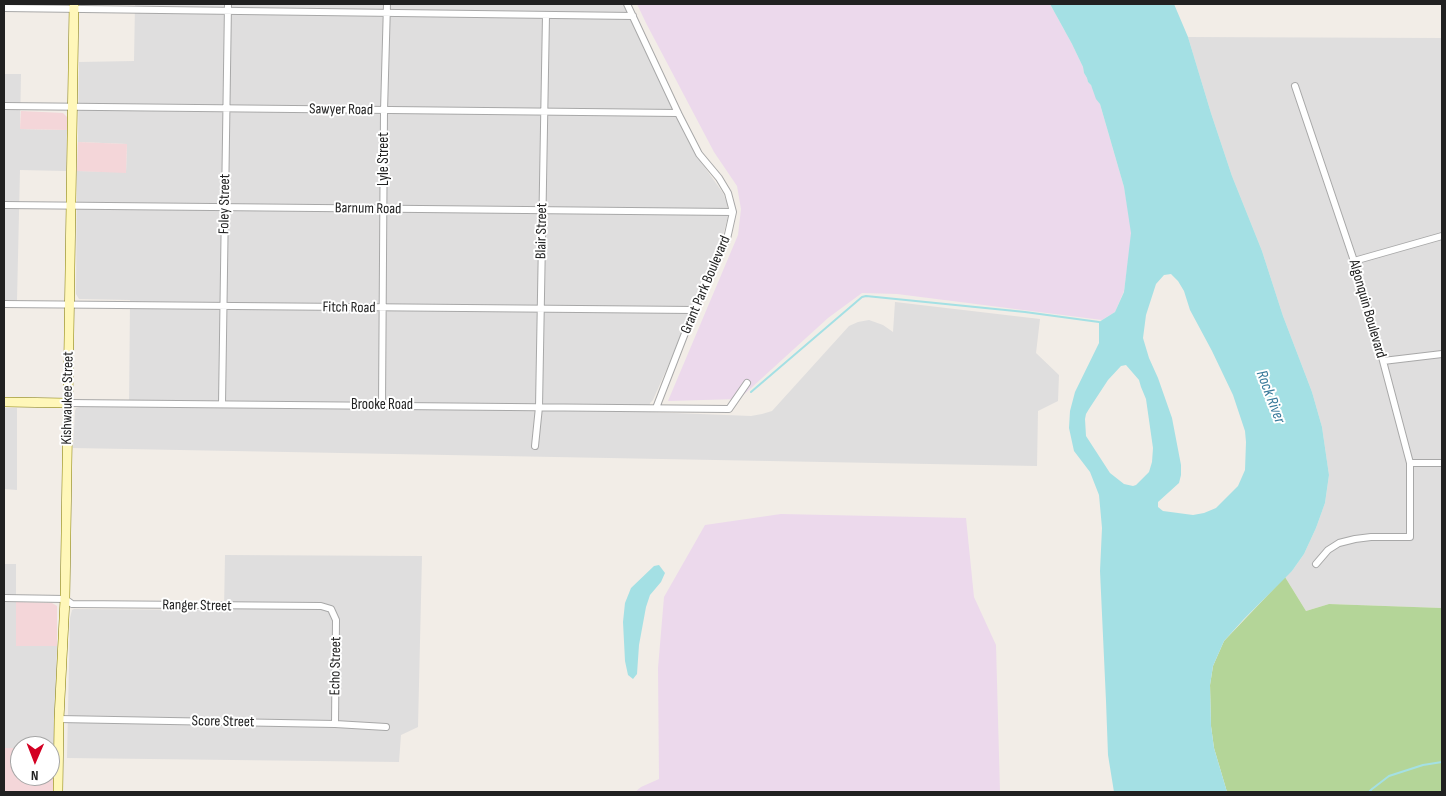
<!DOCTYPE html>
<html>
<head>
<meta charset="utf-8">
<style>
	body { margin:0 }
	#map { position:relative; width:1446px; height:796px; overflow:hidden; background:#f2ede7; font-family:"Sofia Sans Condensed",sans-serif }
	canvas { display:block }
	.frame { position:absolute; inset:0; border:5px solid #212121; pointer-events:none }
	.north { position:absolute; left:10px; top:736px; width:50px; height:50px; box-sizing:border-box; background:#fff; border:1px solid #a6a6a6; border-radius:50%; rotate:181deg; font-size:14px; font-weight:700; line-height:20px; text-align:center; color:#212121 }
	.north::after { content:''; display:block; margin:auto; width:18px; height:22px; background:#d30023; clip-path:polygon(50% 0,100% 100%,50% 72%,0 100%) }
</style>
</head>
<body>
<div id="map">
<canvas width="1446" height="796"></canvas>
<div class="frame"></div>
<div class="north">N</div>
</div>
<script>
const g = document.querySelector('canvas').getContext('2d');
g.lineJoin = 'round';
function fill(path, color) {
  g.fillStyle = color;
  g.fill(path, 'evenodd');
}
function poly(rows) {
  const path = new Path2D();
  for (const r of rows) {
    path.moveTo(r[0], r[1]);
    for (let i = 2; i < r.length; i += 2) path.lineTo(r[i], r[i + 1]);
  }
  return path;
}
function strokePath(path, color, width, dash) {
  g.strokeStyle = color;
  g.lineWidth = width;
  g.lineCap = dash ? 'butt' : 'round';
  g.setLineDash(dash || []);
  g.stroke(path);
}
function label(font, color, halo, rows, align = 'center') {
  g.font = font + ' "Sofia Sans Condensed",sans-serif';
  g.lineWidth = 4;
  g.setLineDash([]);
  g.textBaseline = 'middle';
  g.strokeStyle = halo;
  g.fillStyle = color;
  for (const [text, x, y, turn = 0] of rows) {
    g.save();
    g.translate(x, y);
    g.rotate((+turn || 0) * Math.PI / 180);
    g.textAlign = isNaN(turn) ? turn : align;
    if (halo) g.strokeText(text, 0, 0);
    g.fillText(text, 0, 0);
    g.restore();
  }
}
const residential = poly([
	[135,4,624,4,688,141,696,155,723,193,727,203,728,217,722,239,714,261,653,400,650,403,649,412,751,416,762,414,772,411,849,326,858,322,869,320,883,325,893,332,895,302,1040,319,1036,353,1059,375,1058,401,1038,411,1037,466,73,448,75,411,76,408,79,407,129,407,130,300,79,299,76,294,77,171,126,172,127,144,78,142,79,62,134,61],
	[1188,37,1442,38,1442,608,1329,604,1306,611,1285,577,1292,571,1304,554,1316,528,1325,503,1329,475,1322,427,1312,392,1283,316,1262,251,1232,176,1211,113],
	[4,74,21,74,20,129,67,130,66,171,20,170,17,300,4,300],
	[4,408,17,408,17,490,4,489],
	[225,555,422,556,418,727,401,735,399,762,67,758,70,618,72,610,74,609,224,610],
	[4,564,16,564,16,646,57,646,55,749,50,749,50,746,20,746,20,748,4,748]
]);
const commercial = poly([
	[21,111,63,113,67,117,67,130,20,129],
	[78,142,127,144,126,173,77,171],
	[16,602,52,603,57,606,57,646,16,646],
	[4,748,20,748,20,776,50,776,50,749,55,749,55,792,4,792]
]);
const industrial = poly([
	[637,4,1050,4,1072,44,1083,67,1084,73,1087,78,1088,82,1091,85,1100,104,1124,187,1132,233,1124,291,1115,312,1102,320,897,294,862,293,828,318,739,399,668,401,738,235,741,209,737,186,714,152,646,23],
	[781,514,966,518,974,597,996,645,1000,792,635,792,641,787,659,779,658,668,664,597,705,525]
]);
const forest = poly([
	[1285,577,1306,611,1329,604,1442,608,1442,792,1227,792,1214,748,1211,726,1210,685,1213,666,1224,641]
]);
const water = poly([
	[1050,4,1174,4,1188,37,1211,113,1232,176,1262,251,1283,316,1312,392,1322,427,1329,475,1325,503,1316,528,1304,554,1292,571,1244,619,1224,641,1213,666,1210,685,1211,726,1214,748,1227,792,1114,792,1108,755,1106,701,1100,571,1102,528,1099,495,1090,472,1074,451,1069,428,1070,411,1075,392,1099,343,1099,322,1115,312,1124,292,1131,233,1124,187,1100,104,1096,99,1091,85,1088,82,1087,78,1084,73,1083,67,1072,44],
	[1171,274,1178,281,1184,291,1190,310,1212,351,1233,395,1245,431,1246,442,1245,470,1238,486,1216,508,1204,513,1193,515,1163,511,1158,507,1158,502,1179,483,1181,475,1181,465,1172,418,1158,378,1149,358,1143,338,1146,315,1156,284,1164,275],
	[1126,365,1139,380,1141,387,1146,399,1153,448,1152,462,1149,472,1136,485,1133,486,1124,484,1110,473,1086,436,1085,419,1086,414,1089,409,1108,380,1121,366],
	[659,565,665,573,661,582,650,595,646,607,639,645,637,674,633,679,628,675,625,661,623,622,625,603,631,588,654,566]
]);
const stream = poly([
	[751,392,862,297,866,296,1025,312,1099,322],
	[1369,792,1372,789,1389,776,1423,765,1442,762]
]);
const street = poly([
	[627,4,678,113,699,154,719,178,728,193,733,212,727,239,694,310,656,408],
	[4,8,633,16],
	[1295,86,1354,261,1383,361,1410,463,1410,537,1371,537,1355,539,1339,543,1328,550,1316,564],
	[4,106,678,113],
	[4,205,733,212],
	[1354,261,1442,236],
	[4,304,694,310],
	[1383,361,1442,354],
	[68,403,729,409,747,383],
	[222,404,228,4],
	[382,405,384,111,387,4],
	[535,446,539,407,546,15],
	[1410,463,1442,463],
	[4,598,65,599,72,604,321,606,331,609,336,620,335,724],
	[59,719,335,724,386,727]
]);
const secondary = poly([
	[4,402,68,403],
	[58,792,59,719,65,599,74,4]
]);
const streetNames = [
	["Sawyer Road",341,110,1],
	["Lyle Street",384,159,-90],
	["Foley Street",225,204,-89],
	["Barnum Road",368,209,1],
	["Blair Street",542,231,-89],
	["Grant Park Boulevard",706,285,-67],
	["Fitch Road",349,308,1],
	["Algonquin Boulevard",1367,309,74],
	["Kishwaukee Street",68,398,-89],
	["Brooke Road",382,405],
	["Ranger Street",197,606,1],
	["Echo Street",336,666,-89],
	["Score Street",223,722,1]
];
const waterNames = [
	["Rock River",1270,397,69]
];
fill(residential, '#dfdede');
fill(commercial, '#f4d6d9');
fill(industrial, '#ecd9ec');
fill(forest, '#b4d598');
fill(water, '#a4e0e4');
strokePath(stream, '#a4e0e4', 2);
strokePath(street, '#a8a8a8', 8);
strokePath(secondary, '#817900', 10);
strokePath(street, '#fff', 6);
strokePath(secondary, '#fff7b9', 9);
label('15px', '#212121', '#fff', streetNames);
label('italic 16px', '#397a9a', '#fff', waterNames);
</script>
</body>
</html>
